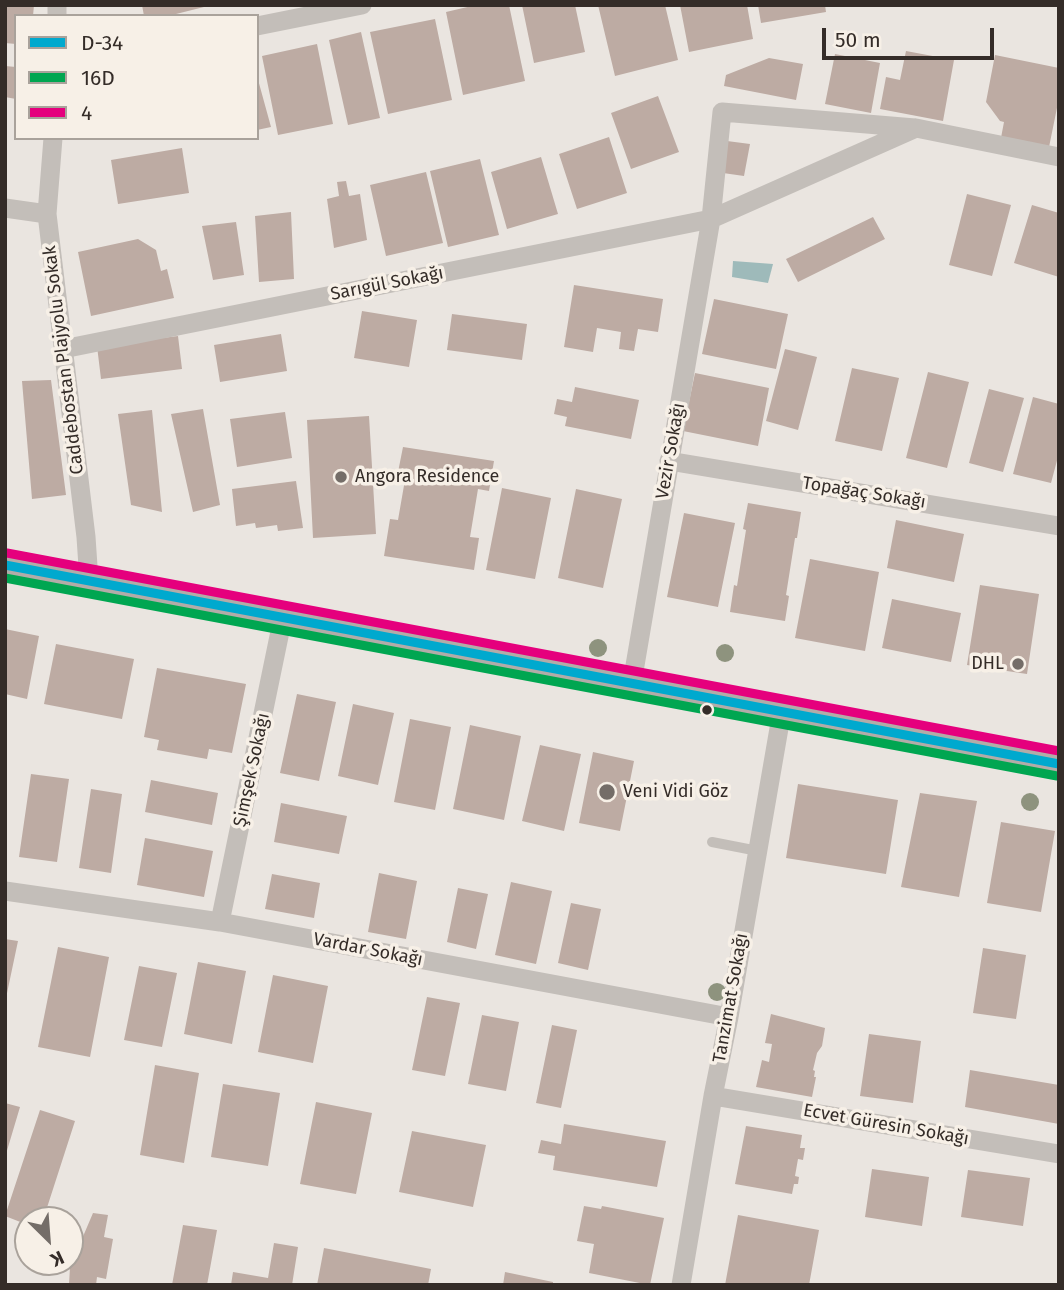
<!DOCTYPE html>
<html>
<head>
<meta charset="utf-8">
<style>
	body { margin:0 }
	#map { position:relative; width:1064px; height:1290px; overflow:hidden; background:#eae5e0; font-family:"Fira Sans",sans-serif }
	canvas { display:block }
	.frame { position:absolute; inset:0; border:7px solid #342c28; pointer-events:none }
	.legend { position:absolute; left:14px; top:14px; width:245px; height:126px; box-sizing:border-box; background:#f7f0e7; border:2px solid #a9a29b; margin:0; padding:9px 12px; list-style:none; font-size:21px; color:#342c28 }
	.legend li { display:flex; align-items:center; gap:14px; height:35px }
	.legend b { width:35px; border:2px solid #a9a29b }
	.north { position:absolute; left:14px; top:1206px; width:70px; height:70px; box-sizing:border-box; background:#f7f0e7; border:2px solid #a9a29b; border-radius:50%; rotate:155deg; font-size:19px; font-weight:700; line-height:28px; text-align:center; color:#342c28 }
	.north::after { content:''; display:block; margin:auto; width:24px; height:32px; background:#746d68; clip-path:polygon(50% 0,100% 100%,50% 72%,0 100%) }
	.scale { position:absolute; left:822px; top:28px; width:172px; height:32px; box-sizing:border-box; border:4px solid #342c28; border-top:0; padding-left:9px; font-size:21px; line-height:24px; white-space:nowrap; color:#342c28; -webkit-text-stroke:5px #f7f0e7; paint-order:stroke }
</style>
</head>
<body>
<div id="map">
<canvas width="1064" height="1290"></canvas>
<div class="frame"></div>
<ul class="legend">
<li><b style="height:9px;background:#00a9ce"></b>D-34</li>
<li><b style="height:9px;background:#00a651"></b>16D</li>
<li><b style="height:9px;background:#e5007d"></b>4</li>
</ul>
<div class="north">K</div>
<div class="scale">50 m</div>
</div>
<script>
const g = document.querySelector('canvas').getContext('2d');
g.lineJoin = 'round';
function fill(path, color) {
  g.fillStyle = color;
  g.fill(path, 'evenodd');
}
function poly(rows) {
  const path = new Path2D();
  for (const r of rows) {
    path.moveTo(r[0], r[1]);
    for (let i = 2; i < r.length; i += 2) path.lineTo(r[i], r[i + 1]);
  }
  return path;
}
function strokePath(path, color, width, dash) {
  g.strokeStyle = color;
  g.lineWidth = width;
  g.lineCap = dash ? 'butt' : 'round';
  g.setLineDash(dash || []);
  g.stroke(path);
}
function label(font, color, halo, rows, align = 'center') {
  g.font = font + ' "Fira Sans",sans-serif';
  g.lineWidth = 7;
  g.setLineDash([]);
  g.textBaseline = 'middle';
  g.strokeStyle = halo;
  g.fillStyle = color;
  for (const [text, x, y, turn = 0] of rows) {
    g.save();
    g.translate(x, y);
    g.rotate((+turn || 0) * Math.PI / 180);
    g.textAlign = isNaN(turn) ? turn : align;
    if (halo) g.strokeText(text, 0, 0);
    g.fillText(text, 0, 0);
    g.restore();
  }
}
const water = poly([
	[733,261,773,264,768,283,732,277]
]);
const building = poly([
	[5,5,34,5,33,16,16,16,16,44,5,43],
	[142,5,208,5,208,6,168,16,144,16],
	[476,5,509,5,525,81,463,95,446,12],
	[522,5,575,5,585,52,534,63],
	[598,5,665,5,678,60,615,76],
	[680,5,747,5,753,39,689,52],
	[758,5,825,5,826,12,761,23],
	[435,19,452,100,388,114,370,32],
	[361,32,380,118,348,125,329,40],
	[317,44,333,124,278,135,262,56],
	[906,51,954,60,943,121,880,109,886,77,900,80],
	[835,54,880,63,871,113,825,104],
	[995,55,1059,68,1059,98,1048,152,1000,143,1004,122,1000,121,986,102],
	[769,58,803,64,796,100,724,86,726,75],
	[5,66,16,67,16,99,5,97],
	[257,76,271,127,257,130],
	[658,96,679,152,631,169,611,113],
	[609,137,627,193,577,209,559,154],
	[727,141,750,144,744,176,723,173],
	[182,148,189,193,118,204,111,160],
	[541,157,558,214,507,229,491,172],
	[480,159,499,235,448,247,430,171],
	[426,172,443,243,386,256,370,185],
	[346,181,349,196,360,194,367,240,334,248,327,199,339,196,337,182],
	[967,194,1011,205,992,276,949,265],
	[1032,205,1059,213,1059,277,1014,263],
	[291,212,294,279,259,282,255,216],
	[873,217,885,239,798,282,786,259],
	[236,222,244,275,213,280,202,226],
	[138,239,156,250,161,271,167,269,174,298,91,316,78,252],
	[574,285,663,299,658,332,638,329,634,351,619,349,621,332,597,328,593,352,564,347],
	[714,299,788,314,776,369,702,354],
	[362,311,417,320,409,367,354,358],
	[452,314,527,324,522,360,447,350],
	[281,334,287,371,220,382,214,345],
	[178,336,182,369,101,379,97,346],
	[785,349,817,357,798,430,766,421],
	[852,368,899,378,882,451,835,441],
	[928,372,969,382,947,468,906,458],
	[695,373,769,388,758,446,683,431],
	[51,380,66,495,32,499,22,381],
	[575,387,639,400,631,439,565,426,567,417,554,414,557,399,572,402],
	[989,389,1024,398,1003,472,969,463],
	[1033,397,1059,404,1059,453,1051,483,1013,474],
	[203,409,220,505,193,512,171,414],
	[152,410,162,512,131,505,118,414],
	[285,412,292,458,237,467,230,419],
	[369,416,376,534,313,538,307,420],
	[403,447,494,461,489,491,478,489,470,537,479,538,474,570,384,556,390,519,398,520,406,474,398,472],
	[296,481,303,528,278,531,277,525,256,528,255,523,236,526,232,489],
	[502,488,551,498,535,579,486,570],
	[576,489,622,499,603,588,558,578],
	[748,503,801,512,797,538,795,538,786,595,789,596,785,621,730,612,734,585,737,586,746,530,743,529],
	[684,513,735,523,718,607,667,597],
	[896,520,964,534,954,582,887,568],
	[810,559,879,572,865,651,795,638],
	[980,585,1039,594,1027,674,967,665],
	[892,599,961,613,951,662,882,648],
	[5,629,39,636,27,699,5,694],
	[56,644,134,659,122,719,44,704],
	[157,668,246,684,232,753,209,749,207,759,157,750,159,740,144,737],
	[297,694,336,702,319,781,280,773],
	[353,704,394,713,378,785,338,776],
	[410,719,451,727,435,810,394,802],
	[470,725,521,736,504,820,453,809],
	[540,745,581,754,564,831,522,821],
	[593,752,634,761,620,831,579,823],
	[31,774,69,779,57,862,19,857],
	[151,780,218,793,212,825,145,812],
	[798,784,898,800,886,874,786,858],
	[91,789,122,794,111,873,79,868],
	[920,793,977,801,959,897,901,887],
	[281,803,347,816,339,854,274,842],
	[1001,822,1055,831,1041,912,987,903],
	[145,838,213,851,204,897,137,885],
	[379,873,417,881,406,939,368,932],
	[272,874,320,883,314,918,265,909],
	[511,882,552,891,536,964,495,955],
	[458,888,488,894,476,949,447,942],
	[571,903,601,909,588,970,558,963],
	[5,939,18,941,6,998,5,998],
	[58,947,109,957,90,1057,38,1047],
	[983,948,1026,955,1016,1019,973,1013],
	[198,962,246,971,232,1044,184,1034],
	[139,966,177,973,162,1047,124,1040],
	[273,975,328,986,313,1063,258,1052],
	[427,997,460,1003,445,1076,412,1070],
	[771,1014,825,1028,822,1046,817,1053,813,1070,815,1071,814,1077,816,1077,812,1097,756,1087,762,1060,769,1062,772,1044,765,1043],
	[482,1015,519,1022,506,1091,468,1084],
	[552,1025,577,1030,561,1108,536,1103],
	[869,1034,921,1041,913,1103,860,1096],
	[155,1065,199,1073,184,1163,140,1155],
	[970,1070,1059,1085,1059,1124,965,1107],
	[223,1084,280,1093,268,1166,211,1157],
	[316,1102,372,1113,356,1194,300,1184],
	[5,1103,20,1107,6,1154,5,1153],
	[40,1110,75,1121,43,1220,28,1220,28,1225,5,1216],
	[564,1124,666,1141,657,1187,553,1170,555,1156,538,1153,541,1140,561,1144],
	[746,1126,802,1135,800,1148,805,1148,803,1160,798,1159,795,1176,799,1177,798,1184,794,1184,792,1194,735,1184],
	[412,1131,486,1145,473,1207,399,1192],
	[872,1169,929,1177,922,1226,865,1217],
	[968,1170,1030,1178,1023,1226,961,1217],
	[584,1206,601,1209,602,1206,664,1218,650,1285,589,1273,594,1244,577,1241],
	[93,1213,108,1215,104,1237,113,1239,106,1279,97,1277,96,1285,69,1285,70,1267],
	[738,1215,819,1230,809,1285,725,1285],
	[183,1225,217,1230,207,1285,172,1285],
	[274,1243,298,1247,292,1285,231,1285,233,1272,268,1278],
	[324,1248,431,1269,428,1285,317,1285],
	[505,1272,553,1282,553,1285,503,1285]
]);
const lane = poly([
	[712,842,758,851]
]);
const street = poly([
	[57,5,57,16],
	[257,26,362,5],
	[53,138,47,214,86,537,89,581],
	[5,208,47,214],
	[63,349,711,219,916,128,1059,157],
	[669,461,1059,526],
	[632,683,711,219,722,112,915,128],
	[5,891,220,922,729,1017],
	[220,922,283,617],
	[713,1096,1059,1154],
	[681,1285,713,1096,729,1017,782,711]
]);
const primary = poly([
	[5,565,1059,764]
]);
const bus1 = poly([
	[5,565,1059,764]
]);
const bus2 = poly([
	[5,578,1057,776]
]);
const bus3 = poly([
	[7,553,1059,751]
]);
const trees = [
	[598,648],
	[725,653],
	[1030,802],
	[717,992]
];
const markers = [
	[341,477,7,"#746d68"],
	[1018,664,7,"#746d68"],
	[707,710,6,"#342c28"],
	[607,792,9,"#746d68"]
];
const streetNames = [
	["Sarıgül Sokağı",387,284,-11],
	["Caddebostan Plajyolu Sokak",64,360,-97],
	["Vezir Sokağı",671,451,-80],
	["Topağaç Sokağı",864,493,9],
	["Şimşek Sokağı",252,770,-78],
	["Vardar Sokağı",368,950,11],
	["Tanzimat Sokağı",731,998,-80],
	["Ecvet Güresin Sokağı",886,1125,10]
];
const poiNames = [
	["Angora Residence",355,477],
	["DHL",1004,664,"right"],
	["Veni Vidi Göz",623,792]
];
fill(water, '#9ebaba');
fill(building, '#bdaba3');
strokePath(lane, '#c3beb9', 10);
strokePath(street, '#c3beb9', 19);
strokePath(primary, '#b2aca8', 32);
strokePath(bus1, '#00a9ce', 9);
strokePath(bus2, '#00a651', 9);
strokePath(bus3, '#e5007d', 9);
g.fillStyle = '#8e937e';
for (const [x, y] of trees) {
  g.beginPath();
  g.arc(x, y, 9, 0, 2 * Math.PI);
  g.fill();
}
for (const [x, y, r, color] of markers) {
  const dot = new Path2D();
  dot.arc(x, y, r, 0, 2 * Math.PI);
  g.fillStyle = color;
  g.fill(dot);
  strokePath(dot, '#f7f0e7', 2.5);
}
label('18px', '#342c28', '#f7f0e7', streetNames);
label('18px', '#342c28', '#f7f0e7', poiNames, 'left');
</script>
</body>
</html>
